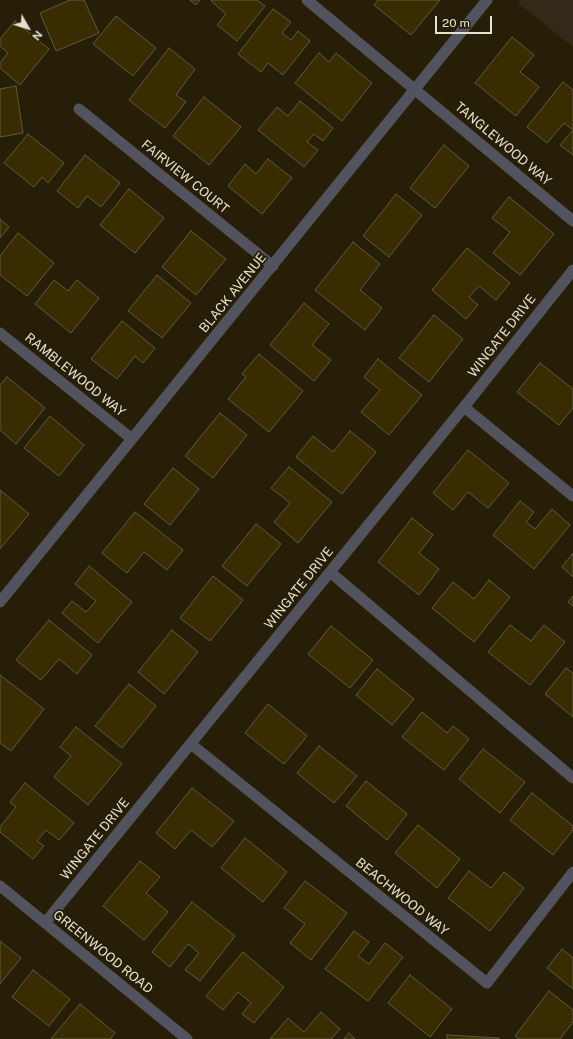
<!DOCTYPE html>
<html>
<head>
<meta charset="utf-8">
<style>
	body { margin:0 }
	#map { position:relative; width:573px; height:1039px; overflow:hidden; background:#261e07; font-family:"Public Sans",sans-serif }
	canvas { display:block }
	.north { position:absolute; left:8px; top:8px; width:40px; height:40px; -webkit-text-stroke:3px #261e07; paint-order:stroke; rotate:129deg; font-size:11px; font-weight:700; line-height:16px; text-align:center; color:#e5e0d2 }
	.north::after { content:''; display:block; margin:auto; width:14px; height:18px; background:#e5e0d2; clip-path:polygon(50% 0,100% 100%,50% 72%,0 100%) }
	.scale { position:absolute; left:435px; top:16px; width:57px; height:18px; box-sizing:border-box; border:2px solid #e5e0d2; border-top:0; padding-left:5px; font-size:12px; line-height:14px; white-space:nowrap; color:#e5e0d2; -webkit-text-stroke:3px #261e07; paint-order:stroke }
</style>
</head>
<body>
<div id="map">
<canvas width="573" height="1039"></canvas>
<div class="north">N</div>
<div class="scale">20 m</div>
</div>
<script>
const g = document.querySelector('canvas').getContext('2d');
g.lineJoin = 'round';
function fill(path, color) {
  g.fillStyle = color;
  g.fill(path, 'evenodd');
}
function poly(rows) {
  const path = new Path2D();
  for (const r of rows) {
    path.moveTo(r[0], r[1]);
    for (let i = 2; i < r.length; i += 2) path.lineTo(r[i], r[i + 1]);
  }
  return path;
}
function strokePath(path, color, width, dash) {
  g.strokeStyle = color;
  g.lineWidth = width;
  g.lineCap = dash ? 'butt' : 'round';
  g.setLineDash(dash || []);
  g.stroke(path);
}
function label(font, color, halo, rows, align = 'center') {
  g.font = font + ' "Public Sans",sans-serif';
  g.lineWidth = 3.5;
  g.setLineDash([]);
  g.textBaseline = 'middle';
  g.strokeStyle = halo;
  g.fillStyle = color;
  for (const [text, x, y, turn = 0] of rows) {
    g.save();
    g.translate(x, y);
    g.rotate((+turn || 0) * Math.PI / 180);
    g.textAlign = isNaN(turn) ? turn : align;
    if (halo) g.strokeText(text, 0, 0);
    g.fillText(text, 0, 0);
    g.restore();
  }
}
const education = poly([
	[520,0,573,0,573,47,518,3]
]);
const building = poly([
	[70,0,84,0,99,33,56,51,40,13,70,0],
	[190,0,200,0,196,5,190,0],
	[212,0,257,0,265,6,237,41,217,25,226,14,211,1,212,0],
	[378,0,440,0,411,35,374,5,378,0],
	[273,9,291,22,282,33,291,40,298,31,310,41,283,75,268,63,261,72,238,54,273,9],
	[116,16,156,48,133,76,93,44,116,16],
	[15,21,49,49,20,85,0,68,0,63,8,53,0,46,0,39,15,21],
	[512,37,534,55,520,72,539,87,516,116,475,83,512,37],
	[169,48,195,69,176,95,186,102,165,128,129,100,169,48],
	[319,53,329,62,336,53,372,83,342,121,295,83,319,53],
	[563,82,573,90,573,155,560,145,573,130,564,123,547,143,527,127,563,82],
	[16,86,23,133,0,137,0,89,16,86],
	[204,97,241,127,209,165,173,136,204,97],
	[300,101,333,128,323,141,314,134,307,142,318,150,304,167,258,130,277,107,288,116,300,101],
	[28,134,64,163,48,183,42,177,34,187,4,163,28,134],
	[444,145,469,166,435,208,410,188,444,145],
	[85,155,120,183,101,207,87,196,78,208,57,191,85,155],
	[268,159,292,178,262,214,228,186,245,164,256,174,268,159],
	[129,189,164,218,135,253,100,225,129,189],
	[396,194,422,215,389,257,363,236,396,194],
	[509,197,554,234,520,275,493,253,510,232,492,218,509,197],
	[0,219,9,227,0,238,0,219],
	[191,231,226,259,196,295,162,267,191,231],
	[18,233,54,263,27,296,0,275,0,256,18,233],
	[353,242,380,264,360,290,382,308,365,330,315,290,353,242],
	[467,248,510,283,496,300,479,286,469,297,478,305,466,319,432,290,467,248],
	[157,275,191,303,162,338,128,311,157,275],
	[54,280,68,291,77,280,99,298,71,333,35,304,54,280],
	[304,303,329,324,312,345,331,360,314,381,270,345,304,303],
	[434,315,463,339,429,382,399,358,434,315],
	[122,321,155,348,143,363,135,356,117,379,91,359,122,321],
	[259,354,303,391,269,432,228,399,246,377,242,374,259,354],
	[378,359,422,395,389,435,361,412,380,390,364,377,378,359],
	[540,363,573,389,573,408,559,425,517,392,540,363],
	[7,377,45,408,16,444,0,430,0,385,7,377],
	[220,413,247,435,213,478,185,456,220,413],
	[50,416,84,445,59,476,24,448,50,416],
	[350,431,376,452,342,494,296,457,313,436,333,452,350,431],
	[468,450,509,483,488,508,468,492,453,510,433,493,468,450],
	[289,467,332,502,298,543,274,522,290,503,271,488,289,467],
	[173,468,199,489,170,525,144,504,173,468],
	[0,490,29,514,0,549,0,490],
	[520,501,534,512,526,522,535,529,552,509,570,525,534,569,493,535,520,501],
	[135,512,183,550,167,570,144,552,127,573,102,553,135,512],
	[412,518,433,535,419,553,439,569,419,595,378,562,412,518],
	[256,524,281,544,247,586,222,566,256,524],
	[573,553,573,577,562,567,573,553],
	[89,566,132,602,98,643,62,613,72,601,86,612,96,601,75,584,89,566],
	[213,576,243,600,210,641,180,618,213,576],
	[489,580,510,597,474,642,432,608,453,582,474,599,489,580],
	[573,596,573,606,568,602,573,596],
	[49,620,92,655,77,674,59,659,41,680,16,660,49,620],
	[510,625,531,641,544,625,565,642,530,685,488,652,510,625],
	[331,626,373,660,350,688,308,654,331,626],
	[172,630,198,652,164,694,138,672,172,630],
	[566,668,573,673,573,717,545,694,566,668],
	[377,669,414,699,392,725,356,695,377,669],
	[0,675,44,709,11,751,0,743,0,675],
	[129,684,156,706,122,748,95,726,129,684],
	[268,704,307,736,284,764,245,733,268,704],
	[422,712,447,733,453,726,469,739,444,770,402,737,422,712],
	[76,727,122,764,88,805,54,777,71,756,60,747,76,727],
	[319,746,357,776,334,803,297,773,319,746],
	[483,749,525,782,500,813,459,779,483,749],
	[366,781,407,814,387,840,346,806,366,781],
	[25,783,74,823,59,840,46,830,37,841,44,846,33,859,0,832,0,827,16,807,10,802,25,783],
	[192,788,234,821,212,847,191,830,175,849,156,833,192,788],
	[532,793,573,826,573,830,553,855,510,820,532,793],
	[418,825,460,859,437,888,395,853,418,825],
	[245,838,287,872,263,902,221,868,245,838],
	[140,861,160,877,146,893,168,912,144,940,103,906,140,861],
	[469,871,491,888,504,872,524,888,490,931,448,898,469,871],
	[305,881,347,913,311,960,290,943,305,924,284,908,305,881],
	[192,902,235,936,200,981,185,970,199,953,188,944,170,967,152,952,192,902],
	[354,931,369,942,358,956,369,964,385,943,403,957,368,1001,325,969,354,931],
	[0,941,21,958,0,984,0,941],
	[562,949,573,958,573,989,547,968,562,949],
	[243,952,284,987,254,1023,242,1014,251,1003,238,992,223,1010,206,996,243,952],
	[33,970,70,999,49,1026,12,997,33,970],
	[410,975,452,1009,430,1037,388,1003,410,975],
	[549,991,573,1010,573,1022,560,1039,519,1039,515,1036,549,991],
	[80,1004,115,1033,110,1039,51,1039,80,1004],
	[321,1012,340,1029,331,1039,270,1039,288,1018,304,1032,321,1012],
	[349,1033,355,1039,344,1039,349,1033],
	[447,1035,499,1038,499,1039,447,1039,447,1035]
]);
const minor = poly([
	[307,0,573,221],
	[79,109,273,266],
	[0,333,132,439],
	[464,407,573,496],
	[330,572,573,778],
	[0,602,487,0],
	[191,744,487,983,573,872],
	[0,886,187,1039],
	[45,923,464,407,573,270]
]);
const streetNames = [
	["TANGLEWOOD WAY",503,144,40],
	["FAIRVIEW COURT",185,177,39],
	["BLACK AVENUE",233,293,-51],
	["WINGATE DRIVE",502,336,-52],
	["RAMBLEWOOD WAY",75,375,39],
	["WINGATE DRIVE",299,588,-51],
	["WINGATE DRIVE",95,839,-51],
	["BEACHWOOD WAY",402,897,39],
	["GREENWOOD ROAD",103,952,39]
];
fill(education, '#322919');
fill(building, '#392c00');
strokePath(building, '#615941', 1);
strokePath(minor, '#52535e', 11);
label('13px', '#e5e0d2', '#261e07', streetNames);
</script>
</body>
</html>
